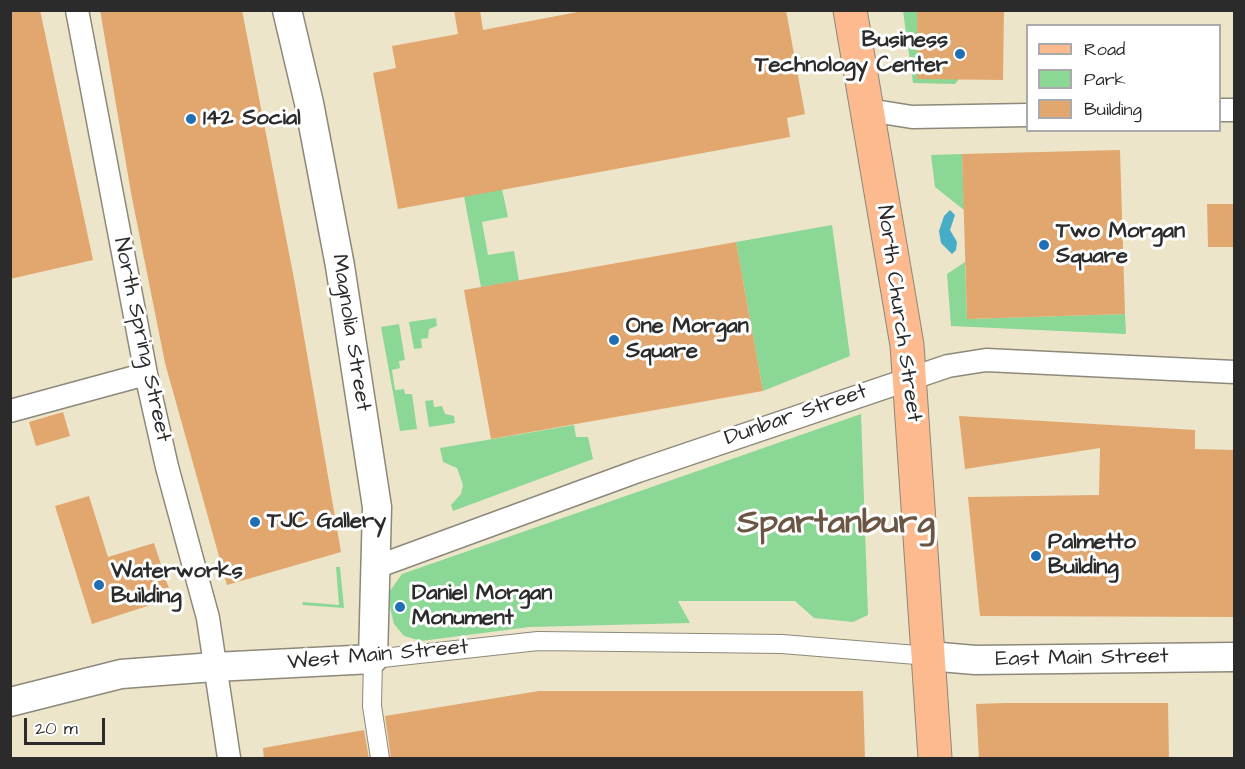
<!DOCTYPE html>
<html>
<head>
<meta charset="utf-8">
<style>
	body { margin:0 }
	#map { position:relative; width:1245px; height:769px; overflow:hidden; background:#ede5c9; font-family:"Architects Daughter",sans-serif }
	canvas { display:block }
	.frame { position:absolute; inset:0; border:12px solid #2b2b2b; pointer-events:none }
	.legend { position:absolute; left:1026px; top:24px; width:195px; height:108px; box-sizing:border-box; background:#fff; border:2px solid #aaa; margin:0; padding:8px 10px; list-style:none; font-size:18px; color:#2b2b2b }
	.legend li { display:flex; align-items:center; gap:12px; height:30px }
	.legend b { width:30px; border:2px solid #aaa }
	.scale { position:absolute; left:24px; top:718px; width:81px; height:27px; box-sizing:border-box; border:3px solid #2b2b2b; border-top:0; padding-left:8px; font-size:18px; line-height:21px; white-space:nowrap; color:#2b2b2b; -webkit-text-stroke:4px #fff; paint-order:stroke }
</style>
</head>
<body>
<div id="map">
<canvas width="1245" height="769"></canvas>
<div class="frame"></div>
<ul class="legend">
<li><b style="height:8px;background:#fcba8e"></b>Road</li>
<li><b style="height:16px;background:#8bd795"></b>Park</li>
<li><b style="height:16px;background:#e1a76f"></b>Building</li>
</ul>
<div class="scale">20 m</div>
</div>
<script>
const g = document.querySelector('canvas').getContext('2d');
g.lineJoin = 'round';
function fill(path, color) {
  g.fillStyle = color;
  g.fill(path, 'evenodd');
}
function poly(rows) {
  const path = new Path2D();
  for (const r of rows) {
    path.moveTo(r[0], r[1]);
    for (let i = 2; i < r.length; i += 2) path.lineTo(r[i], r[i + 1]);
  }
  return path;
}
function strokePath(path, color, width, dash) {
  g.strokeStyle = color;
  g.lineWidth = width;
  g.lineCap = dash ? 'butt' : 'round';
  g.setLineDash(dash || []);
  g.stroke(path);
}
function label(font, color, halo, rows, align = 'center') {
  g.font = font + ' "Architects Daughter",sans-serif';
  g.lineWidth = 6;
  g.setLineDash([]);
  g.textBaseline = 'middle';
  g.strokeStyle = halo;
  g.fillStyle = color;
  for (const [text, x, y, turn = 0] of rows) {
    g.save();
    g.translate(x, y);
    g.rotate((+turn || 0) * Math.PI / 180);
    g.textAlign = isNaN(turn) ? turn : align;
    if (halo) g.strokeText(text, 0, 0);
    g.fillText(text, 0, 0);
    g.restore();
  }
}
const green = poly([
	[903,11,917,11,918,79,959,79,955,84,913,83],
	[962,154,964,210,935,187,931,155],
	[502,189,508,217,482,222,488,255,514,251,519,281,481,287,464,196],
	[832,225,850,356,763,391,736,242],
	[965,262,967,319,1125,314,1126,334,951,326,947,274],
	[436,318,437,326,429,329,428,338,421,339,422,348,414,349,409,322],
	[399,324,405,360,399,361,400,368,392,370,395,390,404,389,405,394,412,394,417,429,400,431,381,327],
	[433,400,434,407,442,406,445,414,454,416,455,423,429,427,425,401],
	[861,414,868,615,853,622,814,618,795,601,678,601,690,623,529,627,421,641,404,636,394,624,387,595,402,574],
	[574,425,576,437,588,437,593,459,453,511,451,505,461,494,463,485,457,468,443,462,440,448],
	[336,567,340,567,344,608,302,605,303,602,339,605]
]);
const water = poly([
	[950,210,955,215,950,230,957,242,956,250,952,254,941,243,939,231,944,216]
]);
const building = poly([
	[10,10,40,10,93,260,10,279],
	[100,10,242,10,295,284,341,552,227,585,165,363,131,193],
	[454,10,480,10,483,30,588,10,786,10,805,114,787,118,790,137,398,209,373,73,396,68,392,46,458,34],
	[917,10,1004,10,1003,80,917,79],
	[1120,150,1125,314,967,319,962,154],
	[1207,204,1234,204,1234,247,1208,247],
	[736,242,763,391,491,439,464,290],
	[63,412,70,436,36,446,29,422],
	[959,416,1195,430,1195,449,1234,450,1234,617,980,616,968,497,1099,495,1100,448,965,469],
	[89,496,108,557,154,543,172,598,92,624,55,506],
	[539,691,863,691,865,759,391,759,385,716],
	[1006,703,1168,703,1169,759,979,759,976,704],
	[364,730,369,759,264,759,263,748]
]);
const pedestrian = poly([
	[380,758,372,706,373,659,538,641,782,644,929,656]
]);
const minor = poly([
	[77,10,146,374,167,467,208,618,229,758],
	[868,110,912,117,1028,115],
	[1220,110,1234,110],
	[10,411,146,374],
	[376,567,638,471,948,366,986,360,1234,372]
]);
const tertiary = poly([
	[929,656,975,660,1234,657],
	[10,702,121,674,214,667,373,659,377,507,340,266,309,103,287,10]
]);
const primary = poly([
	[850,10,907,345,935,758]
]);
const markers = [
	[960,54,6,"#1f6fb2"],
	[191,119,6,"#1f6fb2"],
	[1044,245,6,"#1f6fb2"],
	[614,340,6,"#1f6fb2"],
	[255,522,6,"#1f6fb2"],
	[1036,556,6,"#1f6fb2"],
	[99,585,6,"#1f6fb2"],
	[400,607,6,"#1f6fb2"]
];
const poiNames = [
	["Business",948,41,"right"],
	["Technology Center",948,66,"right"],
	["142 Social",203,119],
	["Two Morgan",1056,232],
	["Square",1056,257],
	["One Morgan",626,327],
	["Square",626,352],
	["TJC Gallery",267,522],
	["Palmetto",1048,543],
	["Building",1048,568],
	["Waterworks",111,572],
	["Building",111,597],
	["Daniel Morgan",412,594],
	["Monument",412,619]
];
const streetNames = [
	["North Church Street",898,314,82],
	["Magnolia Street",350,333,81],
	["North Spring Street",141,340,78],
	["Dunbar Street",796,416,-19],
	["West Main Street",378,656,-5],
	["East Main Street",1082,659,-1]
];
const townNames = [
	["Spartanburg",836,525]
];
fill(green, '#8bd795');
fill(water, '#47adc6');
fill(building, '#e1a76f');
strokePath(pedestrian, '#8c887a', 20);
strokePath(minor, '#8c887a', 25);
strokePath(tertiary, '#8c887a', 31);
strokePath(primary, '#8c887a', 35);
strokePath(pedestrian, '#fff', 18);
strokePath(minor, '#fff', 22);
strokePath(tertiary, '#fff', 28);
strokePath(primary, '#fcba8e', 33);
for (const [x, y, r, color] of markers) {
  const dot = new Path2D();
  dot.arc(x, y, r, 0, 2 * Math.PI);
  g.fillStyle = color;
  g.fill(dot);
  strokePath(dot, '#fff', 2);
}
label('bold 22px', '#2b2b2b', '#fff', poiNames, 'left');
label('22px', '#2b2b2b', '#fff', streetNames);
label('bold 34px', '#6b5643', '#fff', townNames);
</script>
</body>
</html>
